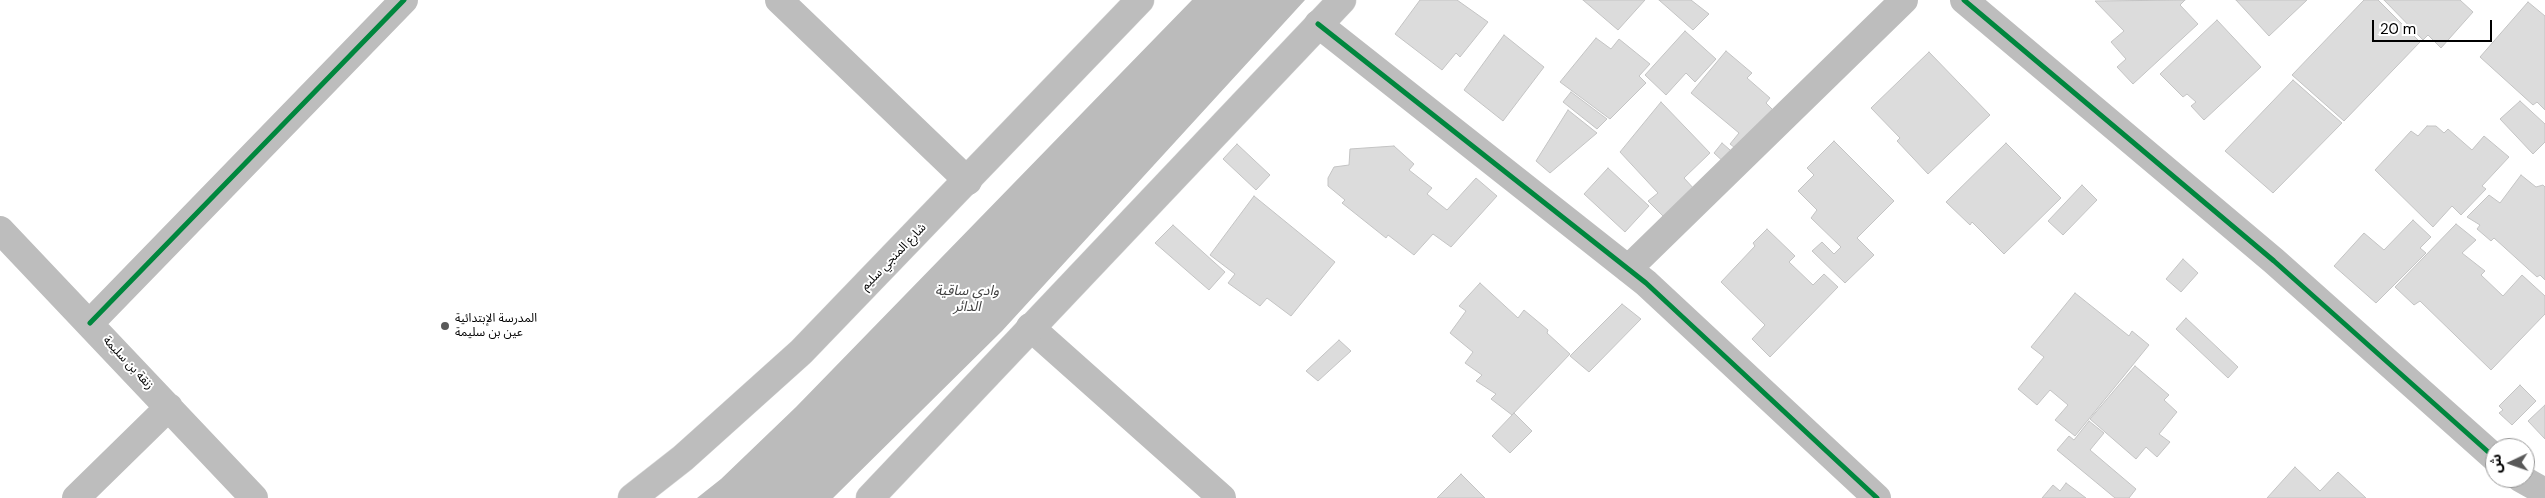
<!DOCTYPE html>
<html>
<head>
<meta charset="utf-8">
<style>
	body { margin:0 }
	#map { position:relative; width:2545px; height:498px; overflow:hidden; background:#fff; font-family:"DM Sans","Noto Sans Arabic",sans-serif }
	canvas { display:block }
	.north { position:absolute; left:2485px; top:438px; width:50px; height:50px; box-sizing:border-box; background:#fff; border:1px solid #999; border-radius:50%; rotate:267deg; font-size:14px; font-weight:700; line-height:20px; text-align:center; color:#000 }
	.north::after { content:''; display:block; margin:auto; width:18px; height:22px; background:#595959; clip-path:polygon(50% 0,100% 100%,50% 72%,0 100%) }
	.scale { position:absolute; left:2372px; top:20px; width:120px; height:22px; box-sizing:border-box; border:2px solid #000; border-top:0; padding-left:6px; font-size:15px; line-height:18px; white-space:nowrap; color:#000; -webkit-text-stroke:4px #fff; paint-order:stroke }
</style>
</head>
<body>
<div id="map">
<canvas width="2545" height="498"></canvas>
<div class="north">ش</div>
<div class="scale">20 m</div>
</div>
<script>
const g = document.querySelector('canvas').getContext('2d');
g.lineJoin = 'round';
function fill(path, color) {
  g.fillStyle = color;
  g.fill(path, 'evenodd');
}
function poly(rows) {
  const path = new Path2D();
  for (const r of rows) {
    path.moveTo(r[0], r[1]);
    for (let i = 2; i < r.length; i += 2) path.lineTo(r[i], r[i + 1]);
  }
  return path;
}
function strokePath(path, color, width, dash) {
  g.strokeStyle = color;
  g.lineWidth = width;
  g.lineCap = dash ? 'butt' : 'round';
  g.setLineDash(dash || []);
  g.stroke(path);
}
function label(font, color, halo, rows, align = 'center') {
  g.font = font + ' "DM Sans","Noto Sans Arabic",sans-serif';
  g.lineWidth = 4;
  g.setLineDash([]);
  g.textBaseline = 'middle';
  g.strokeStyle = halo;
  g.fillStyle = color;
  for (const [text, x, y, turn = 0] of rows) {
    g.save();
    g.translate(x, y);
    g.rotate((+turn || 0) * Math.PI / 180);
    g.textAlign = isNaN(turn) ? turn : align;
    if (halo) g.strokeText(text, 0, 0);
    g.fillText(text, 0, 0);
    g.restore();
  }
}
const water = poly([
	[1192,0,1305,0,1002,331,833,498,697,498,721,479,796,407]
]);
const building = poly([
	[1420,0,1457,0,1488,22,1460,57,1456,53,1442,70,1395,34,1420,0],
	[1583,0,1645,0,1618,30,1583,0],
	[1659,0,1691,0,1709,14,1693,30,1659,0],
	[2185,0,2180,5,2198,24,2133,84,2117,67,2126,59,2111,42,2124,31,2095,1,2185,0],
	[2236,0,2307,0,2269,36,2236,0],
	[2364,0,2378,0,2420,42,2344,121,2292,75,2364,0],
	[2384,0,2460,0,2473,12,2441,48,2428,35,2423,40,2384,0],
	[2528,2,2545,16,2545,110,2537,102,2533,105,2480,57,2528,2],
	[2217,20,2261,67,2204,120,2191,106,2196,102,2187,94,2183,97,2160,74,2217,20],
	[1685,31,1716,59,1695,82,1686,73,1666,95,1645,75,1685,31],
	[1504,35,1544,67,1503,121,1464,90,1504,35],
	[1596,38,1611,49,1619,39,1650,64,1639,76,1646,83,1610,119,1560,82,1596,38],
	[1726,51,1752,73,1747,78,1770,98,1766,103,1774,111,1739,151,1730,144,1739,133,1691,93,1726,51],
	[1929,52,1990,115,1928,174,1897,141,1900,138,1871,108,1929,52],
	[2293,80,2342,123,2273,193,2225,151,2293,80],
	[1571,92,1607,119,1597,129,1563,102,1571,92],
	[2520,101,2545,124,2545,142,2533,154,2500,119,2520,101],
	[1661,102,1710,153,1684,178,1696,191,1666,219,1648,201,1658,193,1620,152,1661,102],
	[1568,110,1597,133,1550,173,1536,161,1568,110],
	[2427,126,2436,126,2444,133,2448,129,2472,150,2484,136,2509,157,2482,186,2486,189,2461,215,2452,206,2433,227,2375,170,2411,131,2418,136,2427,126],
	[1834,141,1894,201,1857,238,1874,255,1845,283,1812,251,1822,242,1834,254,1841,247,1811,218,1817,210,1798,191,1814,175,1807,168,1834,141],
	[1722,143,1737,156,1728,166,1714,153,1722,143],
	[2006,143,2061,198,2004,254,1972,222,1970,225,1946,202,2006,143],
	[1237,144,1270,175,1256,190,1223,159,1237,144],
	[1394,146,1414,164,1409,170,1432,188,1427,194,1447,210,1476,178,1497,196,1451,247,1433,234,1414,255,1388,235,1386,238,1342,203,1345,200,1328,186,1328,178,1334,167,1349,165,1350,149,1394,146],
	[1608,168,1649,206,1625,232,1584,194,1608,168],
	[2521,175,2536,187,2543,185,2545,187,2545,280,2540,275,2537,277,2494,238,2491,241,2477,229,2480,225,2467,217,2489,195,2500,203,2521,175],
	[2082,185,2097,200,2063,235,2048,221,2082,185],
	[1254,196,1335,262,1291,316,1267,298,1260,306,1228,283,1235,274,1210,255,1254,196],
	[2413,220,2431,237,2420,248,2426,253,2376,303,2334,266,2364,233,2384,250,2413,220],
	[2456,224,2476,240,2462,253,2485,271,2481,275,2503,296,2522,275,2545,296,2545,314,2491,370,2420,301,2414,305,2395,287,2456,224],
	[1173,225,1225,272,1209,290,1155,243,1173,225],
	[1767,229,1795,256,1789,262,1813,285,1824,274,1838,287,1770,357,1752,339,1765,325,1721,282,1755,246,1753,243,1767,229],
	[2183,259,2198,273,2181,292,2166,279,2183,259],
	[1480,283,1518,318,1524,310,1548,330,1547,333,1570,354,1512,415,1491,399,1496,394,1476,381,1482,375,1465,363,1473,352,1450,333,1466,311,1459,306,1480,283],
	[2075,293,2129,336,2132,331,2149,345,2075,436,2055,420,2068,405,2050,390,2037,405,2018,389,2044,357,2031,347,2075,293],
	[1622,304,1641,319,1589,372,1570,356,1622,304],
	[2186,318,2238,367,2228,378,2176,329,2186,318],
	[1339,340,1351,351,1318,381,1306,371,1339,340],
	[2135,366,2169,395,2164,400,2177,412,2159,434,2170,442,2157,457,2146,447,2136,459,2090,419,2135,366],
	[2520,385,2536,401,2512,425,2499,413,2503,410,2499,406,2520,385],
	[2545,405,2545,439,2528,421,2545,405],
	[1514,413,1532,431,1510,453,1492,436,1514,413],
	[2089,421,2104,433,2090,450,2136,489,2129,498,2115,498,2057,450,2069,436,2074,440,2089,421],
	[2295,467,2320,491,2338,472,2366,498,2267,498,2295,467],
	[1461,474,1485,498,1437,498,1461,474],
	[2066,483,2086,498,2042,498,2053,485,2060,491,2066,483]
]);
const minor = poly([
	[779,0,968,181],
	[1964,0,2274,261,2495,458],
	[1318,24,1646,283,1877,498],
	[0,230,254,498],
	[1628,269,1904,0],
	[90,323,404,0],
	[1030,327,1222,498],
	[2520,478,2545,492],
	[76,498,169,407]
]);
const major = poly([
	[632,498,683,458,801,352,1140,0],
	[870,498,1342,0]
]);
const cycleway = poly([
	[1964,0,2274,261,2495,458],
	[1318,24,1646,283,1877,498],
	[90,323,404,0]
]);
const markers = [
	[445,326,5,"#595959"]
];
const streetNames = [
	["شارع المنجي سليم",894,257,-46],
	["زنقة بن سليمة",128,363,47]
];
const poiNames = [
	["المدرسة الإبتدائية",455,319],
	["عين بن سليمة",455,333]
];
const waterNames = [
	["وادي ساقية",967,291],
	["الدائر",967,307]
];
fill(water, '#bbb');
fill(building, '#dcdcdc');
strokePath(building, '#c4c4c4', 1);
strokePath(major, '#dbdbdb', 29);
strokePath(minor, '#bdbdbd', 28);
strokePath(major, '#bdbdbd', 28);
strokePath(cycleway, '#00873e', 5);
for (const [x, y, r, color] of markers) {
  const dot = new Path2D();
  dot.arc(x, y, r, 0, 2 * Math.PI);
  g.fillStyle = color;
  g.fill(dot);
  strokePath(dot, '#fff', 2);
}
label('12px', '#000', '#fff', streetNames);
label('12px', '#000', '#fff', poiNames, 'left');
label('italic 14px', '#3f3f3f', '#fff', waterNames);
</script>
</body>
</html>
